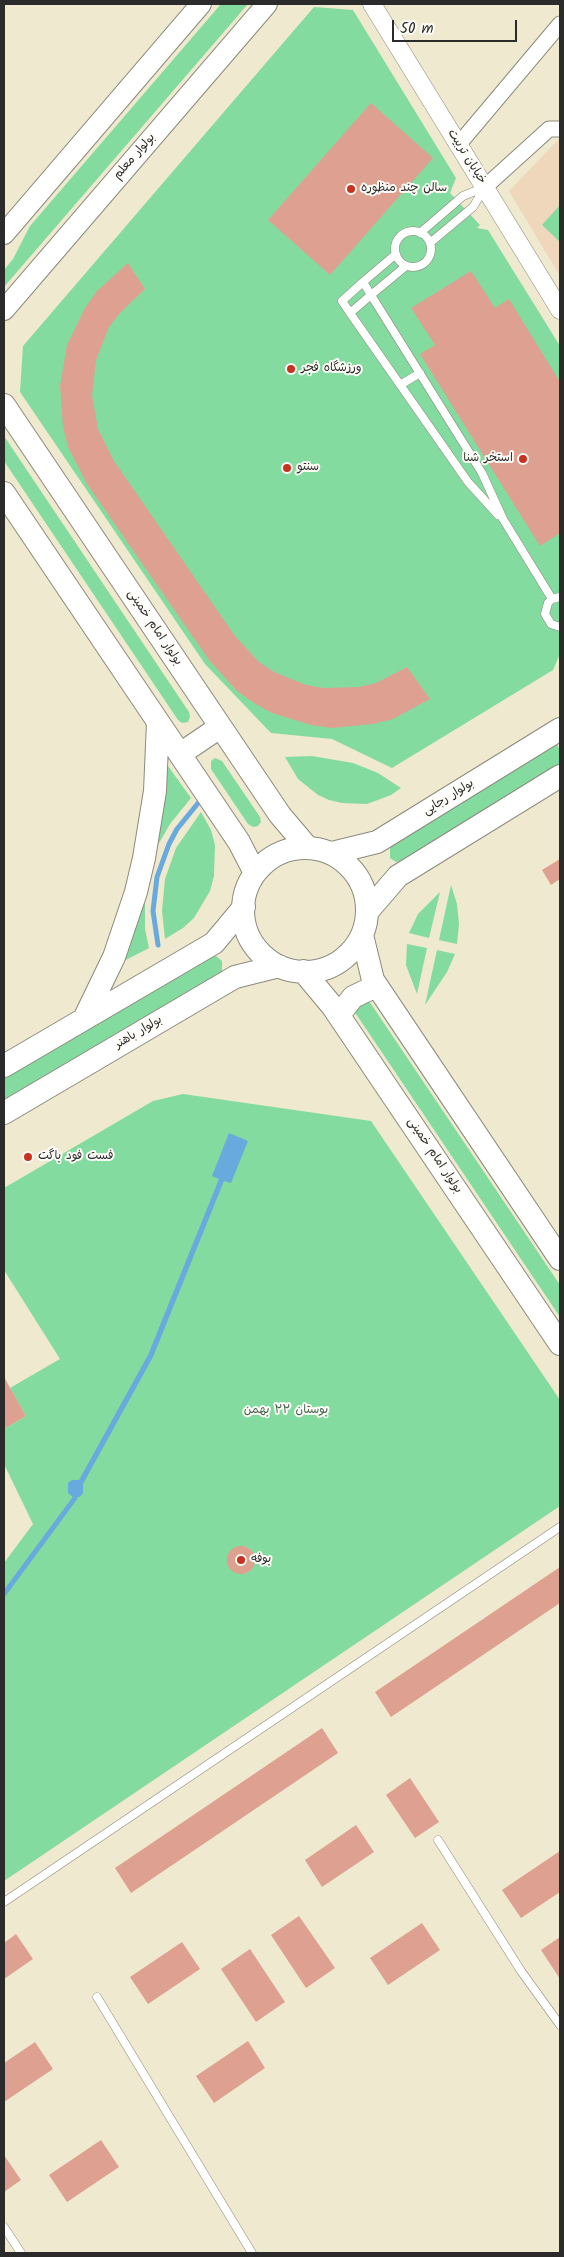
<!DOCTYPE html>
<html>
<head>
<meta charset="utf-8">
<style>
	body { margin:0 }
	#map { position:relative; width:564px; height:2257px; overflow:hidden; background:#eee9cf; font-family:Kalam,sans-serif }
	canvas { display:block }
	.frame { position:absolute; inset:0; border:5px solid #2b2b2b; pointer-events:none }
	.scale { position:absolute; left:392px; top:20px; width:125px; height:22px; box-sizing:border-box; border:2px solid #2b2b2b; border-top:0; padding-left:6px; font-size:15px; line-height:18px; white-space:nowrap; color:#2b2b2b; -webkit-text-stroke:4px #fdfcf7; paint-order:stroke }
</style>
</head>
<body>
<div id="map">
<canvas width="564" height="2257"></canvas>
<div class="frame"></div>
<div class="scale">50 m</div>
</div>
<script>
const g = document.querySelector('canvas').getContext('2d');
g.lineJoin = 'round';
function fill(path, color) {
  g.fillStyle = color;
  g.fill(path, 'evenodd');
}
function poly(rows) {
  const path = new Path2D();
  for (const r of rows) {
    if (r.length === 3) {
      path.moveTo(r[0] + r[2], r[1]);
      path.arc(r[0], r[1], r[2], 0, 2 * Math.PI);
      continue;
    }
    path.moveTo(r[0], r[1]);
    for (let i = 2; i < r.length; i += 2) path.lineTo(r[i], r[i + 1]);
  }
  return path;
}
function strokePath(path, color, width, dash) {
  g.strokeStyle = color;
  g.lineWidth = width;
  g.lineCap = dash ? 'butt' : 'round';
  g.setLineDash(dash || []);
  g.stroke(path);
}
function label(font, color, halo, rows, align = 'center') {
  g.font = font + ' Kalam,"Playpen Sans Arabic",sans-serif';
  g.lineWidth = 4;
  g.setLineDash([]);
  g.textBaseline = 'middle';
  g.strokeStyle = halo;
  g.fillStyle = color;
  for (const [text, x, y, turn = 0] of rows) {
    g.save();
    g.translate(x, y);
    g.rotate((+turn || 0) * Math.PI / 180);
    g.textAlign = isNaN(turn) ? turn : align;
    if (halo) g.strokeText(text, 0, 0);
    g.fillText(text, 0, 0);
    g.restore();
  }
}
const built = poly([
	[559,139,560,139,560,276,509,191]
]);
const green = poly([
	[221,4,248,4,4,287,4,270,13,259,30,226],
	[314,7,353,10,456,178,450,193,480,225,477,228,488,230,560,346,560,654,553,670,392,768,332,739,271,733,205,664,20,392,23,346],
	[560,205,560,242,542,225],
	[4,436,189,712,190,717,188,722,182,723,178,720,4,461],
	[557,743,560,752,560,765,403,861,396,862,390,858,390,847],
	[312,756,353,763,378,773,401,788,391,795,367,804,342,803,329,800,318,795,298,779,285,757],
	[215,758,222,761,260,817,261,822,258,826,253,827,248,824,211,769,211,761],
	[168,766,191,798,170,824,158,845],
	[201,812,211,830,215,845,214,876,210,891,194,918,183,928,165,939,162,911,165,879,176,848],
	[451,885,457,904,459,924,457,944,439,940],
	[440,892,429,938,409,933,418,914],
	[145,900,145,929,149,948,124,961],
	[407,944,427,948,417,994,406,965],
	[437,950,455,954,447,972,425,1005],
	[216,956,222,961,222,972,4,1101,4,1078,209,958],
	[367,998,560,1285,560,1317,352,1008],
	[183,1094,371,1121,560,1400,560,1506,4,1881,4,1563,33,1524,4,1464,4,1429,26,1416,10,1388,60,1359,4,1270,4,1188,153,1101]
]);
const water = poly([
	[229,1133,248,1141,231,1183,224,1181,153,1357,83,1484,83,1493,80,1497,73,1497,68,1493,68,1483,72,1480,79,1480,148,1355,219,1179,212,1176]
]);
const stream = poly([
	[158,945,153,911,157,877,169,844,177,829,199,802],
	[4,1594,75,1498]
]);
const building = poly([
	[371,103,433,158,330,275,268,220],
	[128,263,145,289,120,313,109,327,96,360,92,395,98,429,114,461,235,636,259,662,274,672,306,685,323,688,359,687,376,683,407,667,430,699,393,719,373,724,332,728,311,725,272,713,254,703,237,691,209,660,87,484,68,447,63,427,60,386,67,345,85,308,97,291],
	[471,271,495,308,509,299,560,382,560,533,540,546,420,354,435,345,411,308],
	[560,859,560,879,551,885,542,870],
	[4,1377,26,1416,4,1429],
	[241,1560,14],
	[560,1567,560,1603,391,1717,375,1692],
	[322,1728,338,1753,131,1893,115,1868],
	[410,1778,439,1822,415,1838,386,1795],
	[356,1825,374,1852,322,1887,305,1860],
	[560,1851,560,1892,521,1918,502,1890],
	[299,1916,335,1968,306,1988,271,1935],
	[422,1923,440,1950,388,1985,370,1958],
	[16,1934,33,1959,4,1979,4,1943],
	[560,1937,560,1979,541,1950],
	[182,1942,200,1969,148,2004,130,1977],
	[250,1949,285,2002,256,2022,221,1969],
	[248,2041,265,2068,214,2103,196,2076],
	[35,2042,53,2069,4,2102,4,2063],
	[101,2140,119,2167,67,2202,49,2175],
	[4,2155,21,2180,4,2192]
]);
const service = poly([
	[413,249,18],
	[420,233,463,196,485,187],
	[430,243,473,207,484,189],
	[406,266,371,295,482,473,503,519,552,599],
	[363,282,371,295,350,313,342,301,363,282,396,254],
	[350,313,468,482,498,515],
	[400,385,420,373],
	[560,597,552,599,548,603,545,614,551,624,560,627],
	[438,1840,521,1971,560,2025],
	[4,1902,560,1527],
	[97,1997,252,2253],
	[4,2227,21,2253]
]);
const minor = poly([
	[459,144,560,24],
	[485,187,549,129,560,129]
]);
const tertiary = poly([
	[372,4,560,310]
]);
const secondary = poly([
	[4,234,201,4],
	[4,310,267,4]
]);
const primary = poly([
	[4,405,280,815,308,848],
	[4,493,239,842,255,873],
	[180,754,220,727],
	[305,910,62],
	[332,853,377,842,560,729],
	[367,912,398,876,560,776],
	[362,935,373,980,560,1259],
	[303,971,333,1007,560,1344],
	[339,1015,353,997,376,986],
	[84,1019,114,957,136,892,144,858,155,791,158,722],
	[4,1066,214,943,244,907],
	[4,1113,235,977,279,966]
]);
const markers = [
	[351,189,5,"#c8321e"],
	[291,369,5,"#c8321e"],
	[523,459,5,"#c8321e"],
	[287,468,5,"#c8321e"],
	[28,1157,5,"#c8321e"],
	[241,1560,5,"#c8321e"]
];
const streetNames = [
	["بولوار معلم",135,157,-49],
	["خیابان تربیت",466,157,58],
	["بولوار امام خمینی",154,628,56],
	["بولوار رجایی",449,798,-32],
	["بولوار باهنر",139,1033,-31],
	["بولوار امام خمینی",434,1156,56]
];
const poiNames = [
	["سالن چند منظوره",361,189],
	["ورزشگاه فجر",301,369],
	["استخر شنا",513,459,"right"],
	["سنتو",297,468],
	["فست فود باگت",38,1157],
	["بوفه",251,1560]
];
const parkNames = [
	["بوستان ۲۲ بهمن",286,1411]
];
fill(built, '#eed7bb');
fill(green, '#84db9f');
fill(water, '#68aadd');
strokePath(stream, '#68aadd', 5);
fill(building, '#dea191');
strokePath(service, '#8c8a7d', 9);
strokePath(minor, '#8c8a7d', 17);
strokePath(tertiary, '#8c8a7d', 19);
strokePath(secondary, '#8c8a7d', 22);
strokePath(primary, '#8c8a7d', 24);
strokePath(service, '#fff', 8);
strokePath(minor, '#fff', 15);
strokePath(tertiary, '#fff', 18);
strokePath(secondary, '#fff', 20);
strokePath(primary, '#fff', 22);
for (const [x, y, r, color] of markers) {
  const dot = new Path2D();
  dot.arc(x, y, r, 0, 2 * Math.PI);
  g.fillStyle = color;
  g.fill(dot);
  strokePath(dot, '#fdfcf7', 2);
}
label('12px', '#2b2b2b', '#fdfcf7', streetNames);
label('12px', '#2b2b2b', '#fdfcf7', poiNames, 'left');
label('12px', '#46604e', '#fdfcf7', parkNames);
</script>
</body>
</html>
